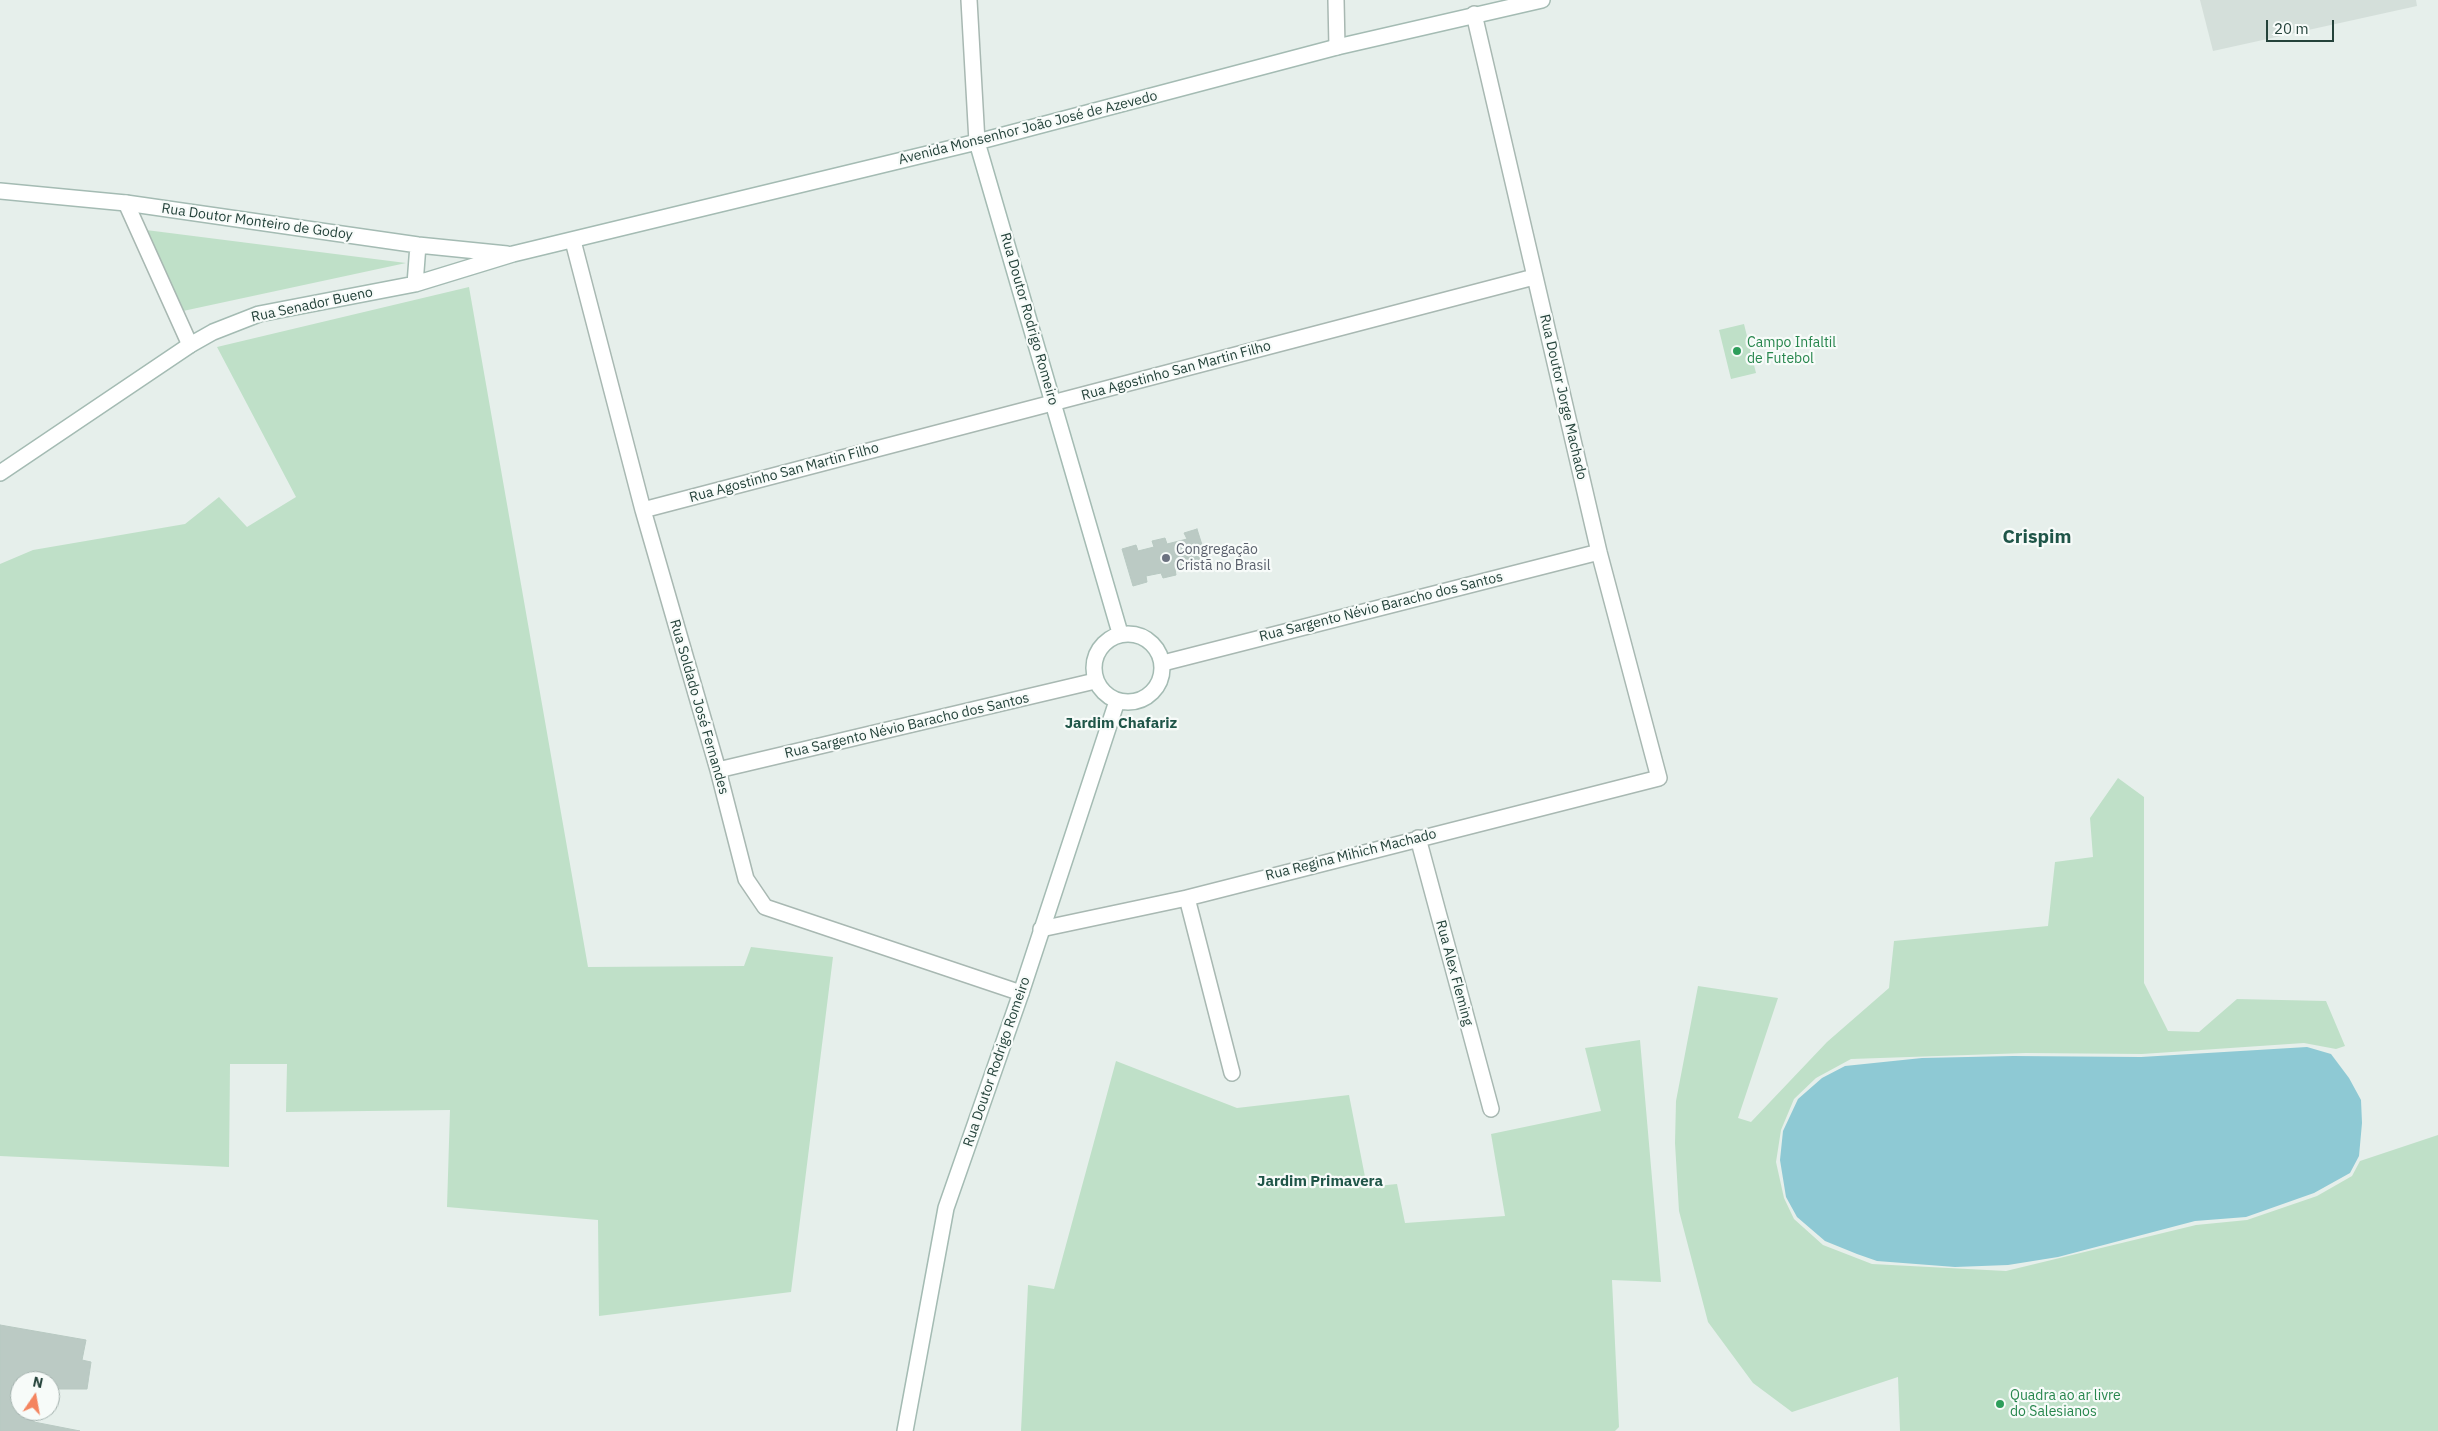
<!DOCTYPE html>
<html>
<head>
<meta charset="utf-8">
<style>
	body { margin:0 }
	#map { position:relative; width:2438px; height:1431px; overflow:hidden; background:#e6efeb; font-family:"IBM Plex Sans",sans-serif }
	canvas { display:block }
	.north { position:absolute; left:10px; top:1371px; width:50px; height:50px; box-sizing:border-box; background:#f7fbf9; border:1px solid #a3b1ad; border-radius:50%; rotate:12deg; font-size:14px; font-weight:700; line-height:20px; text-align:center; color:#24423a }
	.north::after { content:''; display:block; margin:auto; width:18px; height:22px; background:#f4845f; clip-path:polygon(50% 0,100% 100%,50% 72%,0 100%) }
	.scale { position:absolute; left:2266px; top:20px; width:68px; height:22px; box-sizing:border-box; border:2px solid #24423a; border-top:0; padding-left:6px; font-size:15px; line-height:18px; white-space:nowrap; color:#24423a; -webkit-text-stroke:4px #f7fbf9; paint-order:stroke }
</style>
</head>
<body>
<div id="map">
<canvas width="2438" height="1431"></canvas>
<div class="north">N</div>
<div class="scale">20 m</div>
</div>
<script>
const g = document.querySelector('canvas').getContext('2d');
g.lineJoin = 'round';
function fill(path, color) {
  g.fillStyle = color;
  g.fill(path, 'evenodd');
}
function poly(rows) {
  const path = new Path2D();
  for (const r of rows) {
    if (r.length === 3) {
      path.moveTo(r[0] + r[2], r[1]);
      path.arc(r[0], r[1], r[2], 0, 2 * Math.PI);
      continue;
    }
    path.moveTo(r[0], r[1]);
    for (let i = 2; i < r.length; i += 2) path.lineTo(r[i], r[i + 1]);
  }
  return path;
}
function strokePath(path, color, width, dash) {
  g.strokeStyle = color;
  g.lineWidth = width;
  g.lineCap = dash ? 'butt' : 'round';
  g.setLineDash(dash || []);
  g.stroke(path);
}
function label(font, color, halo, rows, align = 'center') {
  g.font = font + ' "IBM Plex Sans",sans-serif';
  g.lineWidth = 4.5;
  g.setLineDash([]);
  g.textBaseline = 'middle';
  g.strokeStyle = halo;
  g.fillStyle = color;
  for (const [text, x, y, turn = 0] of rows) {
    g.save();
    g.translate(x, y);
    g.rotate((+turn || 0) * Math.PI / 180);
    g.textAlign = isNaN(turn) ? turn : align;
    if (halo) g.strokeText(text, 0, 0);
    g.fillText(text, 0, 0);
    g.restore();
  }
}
const built = poly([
	[2200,0,2416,0,2417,6,2213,51]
]);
const green = poly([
	[146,230,406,263,183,311],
	[469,287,588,967,744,966,751,947,833,957,791,1292,599,1316,598,1220,447,1207,450,1110,286,1112,287,1064,230,1064,229,1167,0,1156,0,564,33,550,185,524,219,497,247,527,296,497,217,347],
	[1744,324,1756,373,1731,379,1719,330],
	[2118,778,2144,797,2144,983,2168,1031,2199,1032,2237,999,2326,1001,2345,1046,2336,1049,2304,1043,2142,1054,2026,1053,1851,1059,1816,1078,1794,1099,1781,1130,1776,1162,1784,1198,1794,1219,1823,1245,1872,1264,2006,1271,2196,1225,2247,1220,2317,1196,2352,1176,2360,1161,2438,1135,2438,1431,1900,1431,1898,1377,1792,1412,1753,1383,1708,1322,1679,1211,1675,1143,1676,1101,1698,986,1778,998,1738,1118,1751,1122,1827,1042,1889,988,1894,941,2048,926,2055,862,2093,857,2090,818],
	[1640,1040,1661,1282,1612,1280,1619,1427,1615,1431,1021,1431,1028,1285,1054,1289,1116,1061,1237,1108,1349,1095,1367,1187,1397,1184,1405,1223,1505,1216,1491,1134,1601,1111,1585,1048]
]);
const water = poly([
	[2307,1047,2331,1054,2349,1078,2361,1100,2362,1123,2359,1156,2350,1173,2314,1193,2246,1217,2195,1221,2058,1257,2008,1265,1955,1267,1877,1261,1857,1254,1825,1241,1797,1217,1786,1197,1780,1160,1783,1131,1798,1099,1822,1078,1845,1066,1922,1058,2013,1056,2141,1057]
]);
const building = poly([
	[1197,529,1209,567,1196,570,1194,565,1175,569,1176,575,1163,578,1161,573,1146,576,1147,582,1133,586,1122,549,1136,545,1138,551,1154,547,1152,541,1165,538,1167,544,1187,539,1184,533,1197,529],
	[0,1325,86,1340,82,1360,91,1362,87,1389,58,1389,52,1414,37,1411,34,1422,80,1431,0,1431,0,1325],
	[20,1381,50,1381,50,1411,20,1411,20,1381]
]);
const street = poly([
	[969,0,977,142],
	[1336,0,1337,47],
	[126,203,190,345],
	[573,241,643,510,718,770,746,879,765,907,1021,993],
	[643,510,1534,277],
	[1163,663,1599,552],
	[718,770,1095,681],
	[1418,838,1491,1109],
	[1187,898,1232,1073],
	[1041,929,1187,898,1659,778,1599,552,1474,14]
]);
const secondary = poly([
	[977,142,1120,633],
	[0,191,126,203,418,245,507,254],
	[415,284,418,245],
	[0,473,190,345,213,332,259,314,415,284,513,254,977,142,1337,47,1542,0],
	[1128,668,34],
	[905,1431,946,1208,1021,993,1117,701]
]);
const markers = [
	[1737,351,5,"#2e9e5b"],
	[1166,558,5,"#6b7280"],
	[2000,1404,5,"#2e9e5b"]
];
const streetNames = [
	["Avenida Monsenhor João José de Azevedo",1028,128,-14],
	["Rua Doutor Monteiro de Godoy",257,222,8],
	["Rua Senador Bueno",312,305,-12],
	["Rua Doutor Rodrigo Romeiro",1029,319,74],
	["Rua Agostinho San Martin Filho",1176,371,-15],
	["Rua Doutor Jorge Machado",1563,397,77],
	["Rua Agostinho San Martin Filho",784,473,-15],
	["Rua Sargento Névio Baracho dos Santos",1381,607,-14],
	["Rua Soldado José Fernandes",699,707,74],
	["Rua Sargento Névio Baracho dos Santos",907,726,-13],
	["Rua Regina Mihich Machado",1351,855,-14],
	["Rua Alex Fleming",1454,973,75],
	["Rua Doutor Rodrigo Romeiro",997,1062,-71]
];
const leisureNames = [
	["Campo Infaltil",1747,343],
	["de Futebol",1747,359],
	["Quadra ao ar livre",2010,1396],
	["do Salesianos",2010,1412]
];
const worshipNames = [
	["Congregação",1176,550],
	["Cristã no Brasil",1176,566]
];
const neighbourhoodNames = [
	["Jardim Chafariz",1121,724],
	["Jardim Primavera",1320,1182]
];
const districtNames = [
	["Crispim",2037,538]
];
fill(built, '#d4dfda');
fill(green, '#bfe0c8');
fill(water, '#8ec9d4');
fill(building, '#bbcac4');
strokePath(building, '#b8c9c2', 1);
strokePath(street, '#a8b8b2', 18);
strokePath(secondary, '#a4bbb3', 18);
strokePath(street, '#fff', 15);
strokePath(secondary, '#fff', 15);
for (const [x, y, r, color] of markers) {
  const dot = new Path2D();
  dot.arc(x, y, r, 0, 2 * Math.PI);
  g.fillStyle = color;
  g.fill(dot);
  strokePath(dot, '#f7fbf9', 2);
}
label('14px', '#24423a', '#f7fbf9', streetNames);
label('14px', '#27864d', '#f7fbf9', leisureNames, 'left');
label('14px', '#5b616d', '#f7fbf9', worshipNames, 'left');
label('bold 15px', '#1f5548', '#f7fbf9', neighbourhoodNames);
label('bold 19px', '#1f5548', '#f7fbf9', districtNames);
</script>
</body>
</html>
